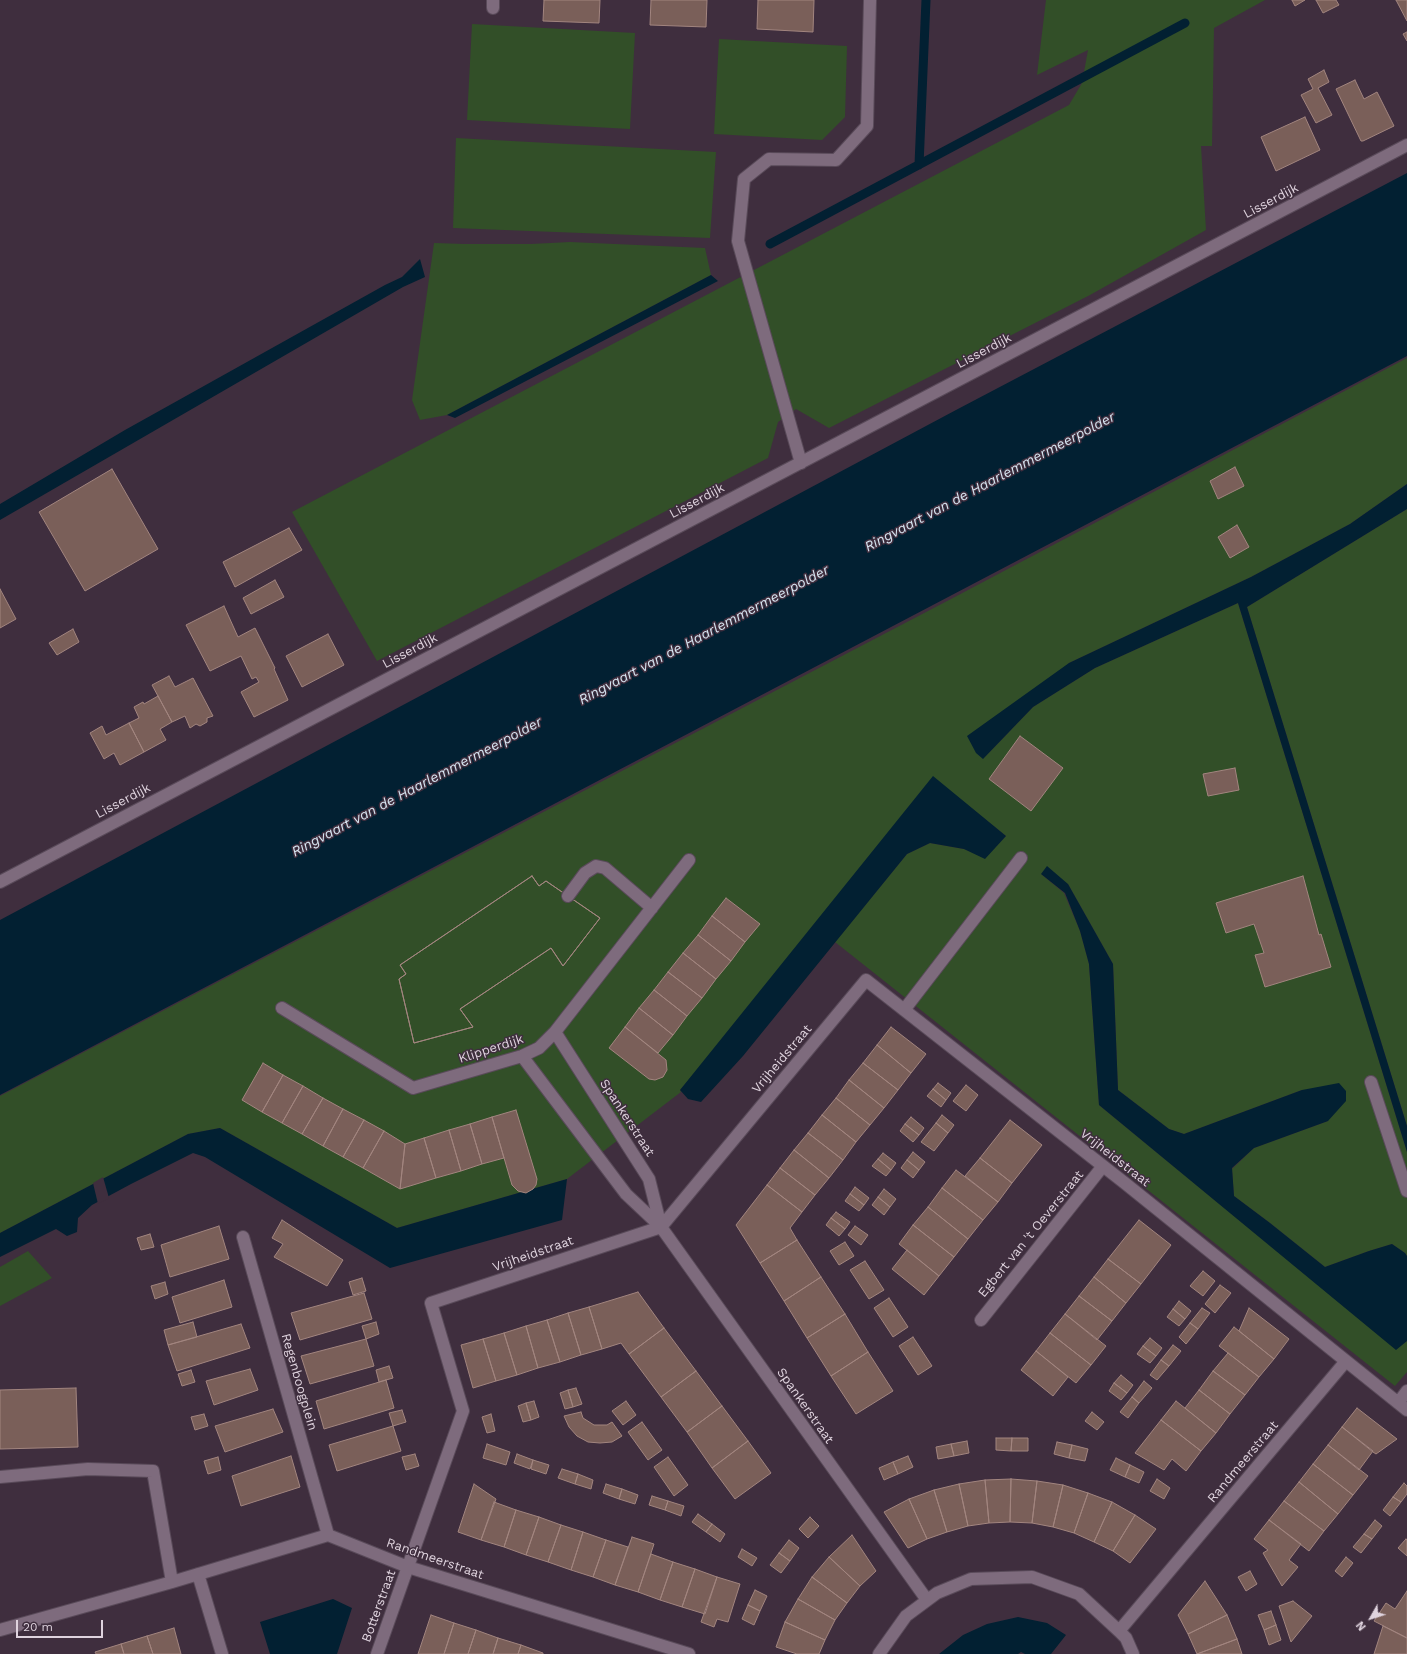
<!DOCTYPE html>
<html>
<head>
<meta charset="utf-8">
<style>
	body { margin:0 }
	#map { position:relative; width:1407px; height:1654px; overflow:hidden; background:#3f2e3e; font-family:"Work Sans",sans-serif }
	canvas { display:block }
	.north { position:absolute; left:1351px; top:1598px; width:40px; height:40px; -webkit-text-stroke:3px #3f2e3e; paint-order:stroke; rotate:231deg; font-size:11px; font-weight:700; line-height:16px; text-align:center; color:#dfd3de }
	.north::after { content:''; display:block; margin:auto; width:14px; height:18px; background:#dfd3de; clip-path:polygon(50% 0,100% 100%,50% 72%,0 100%) }
	.scale { position:absolute; left:16px; top:1620px; width:87px; height:18px; box-sizing:border-box; border:2px solid #dfd3de; border-top:0; padding-left:5px; font-size:12px; line-height:14px; white-space:nowrap; color:#dfd3de; -webkit-text-stroke:3px #3f2e3e; paint-order:stroke }
</style>
</head>
<body>
<div id="map">
<canvas width="1407" height="1654"></canvas>
<div class="north">N</div>
<div class="scale">20 m</div>
</div>
<script>
const g = document.querySelector('canvas').getContext('2d');
g.lineJoin = 'round';
function fill(path, color) {
  g.fillStyle = color;
  g.fill(path, 'evenodd');
}
function poly(rows) {
  const path = new Path2D();
  for (const r of rows) {
    path.moveTo(r[0], r[1]);
    for (let i = 2; i < r.length; i += 2) path.lineTo(r[i], r[i + 1]);
  }
  return path;
}
function strokePath(path, color, width, dash) {
  g.strokeStyle = color;
  g.lineWidth = width;
  g.lineCap = dash ? 'butt' : 'round';
  g.setLineDash(dash || []);
  g.stroke(path);
}
function label(font, color, halo, rows, align = 'center') {
  g.font = font + ' "Work Sans",sans-serif';
  g.lineWidth = 3;
  g.setLineDash([]);
  g.textBaseline = 'middle';
  g.strokeStyle = halo;
  g.fillStyle = color;
  for (const [text, x, y, turn = 0] of rows) {
    g.save();
    g.translate(x, y);
    g.rotate((+turn || 0) * Math.PI / 180);
    g.textAlign = isNaN(turn) ? turn : align;
    if (halo) g.strokeText(text, 0, 0);
    g.fillText(text, 0, 0);
    g.restore();
  }
}
const green = poly([
	[1046,0,1265,0,1214,28,1212,146,1201,146,1206,230,1090,295,829,428,796,409,778,422,768,458,377,661,292,512,1069,105,1082,83,1088,50,1037,75],
	[472,24,635,33,630,129,467,120],
	[719,39,847,46,845,117,822,140,714,134],
	[456,138,716,152,710,238,453,228],
	[570,242,705,248,711,275,447,415,420,420,412,400,434,243,464,244,531,244],
	[1407,358,1407,484,1350,524,1251,577,1069,663,983,759,1033,707,1095,668,1238,603,1407,1152,1407,1256,1405,1253,1392,1244,1369,1251,1325,1267,1270,1223,1234,1196,1232,1169,1254,1148,1328,1121,1302,1090,1184,1134,1169,1129,1118,1090,1113,964,1068,884,1041,874,1064,893,1080,931,1089,964,1099,1105,1396,1349,1407,1341,1407,1372,1395,1386,835,942,907,854,930,843,964,849,985,858,1006,836,946,788,680,1090,681,1092,567,1179,397,1228,220,1128,188,1134,0,1233,0,1096,951,599],
	[1407,509,1407,1126,1247,607],
	[28,1251,52,1278,0,1306,0,1267]
]);
const water = poly([
	[1407,173,1407,356,0,1095,0,920,956,410],
	[420,259,425,277,403,287,0,520,0,504,125,430,385,285,402,277],
	[711,275,718,281,455,418,447,415],
	[1407,484,1407,509,1247,607,1407,1126,1407,1152,1238,603,1095,668,1033,707,983,759,976,753,967,736,1069,663,1251,577,1350,524],
	[933,776,1006,836,985,859,964,849,930,843,907,854,743,1056,701,1102,688,1099,680,1090],
	[1047,866,1068,884,1113,964,1118,1090,1169,1129,1184,1134,1302,1090,1339,1083,1346,1091,1346,1101,1328,1121,1254,1148,1232,1168,1234,1196,1270,1223,1325,1267,1369,1251,1392,1244,1405,1253,1407,1256,1407,1341,1396,1350,1099,1105,1089,964,1080,931,1065,893,1041,874],
	[220,1128,397,1228,567,1179,562,1220,390,1268,205,1157,193,1153,131,1184,92,1205,78,1218,77,1232,67,1236,56,1229,0,1257,0,1233,188,1134],
	[333,1599,352,1608,337,1654,270,1654,260,1622],
	[1018,1617,1047,1623,1066,1635,1051,1654,1025,1654,1021,1652,1018,1654,939,1654,963,1635,987,1624]
]);
const pier = poly([
	[103,1177,109,1198,98,1204,93,1183]
]);
const stream = poly([
	[919,165,926,0],
	[770,244,1185,23]
]);
const building = poly([
	[544,0,600,0,599,23,543,21,544,0],
	[651,0,707,0,706,27,650,25,651,0],
	[758,0,814,0,813,32,757,29,758,0],
	[1292,0,1305,0,1295,6,1292,0],
	[1316,0,1336,0,1339,5,1323,13,1316,0],
	[1396,0,1407,0,1407,21,1396,0],
	[1407,32,1407,41,1403,34,1407,32],
	[1324,70,1329,82,1318,88,1332,115,1316,123,1301,95,1313,89,1308,79,1324,70],
	[1355,80,1364,99,1377,92,1394,126,1363,141,1361,141,1336,89,1355,80],
	[1305,117,1320,150,1276,171,1261,137,1305,117],
	[1235,467,1244,486,1218,499,1210,481,1235,467],
	[112,469,158,549,85,591,39,512,112,469],
	[1237,525,1249,547,1230,558,1218,537,1237,525],
	[289,528,302,550,235,587,223,562,289,528],
	[275,580,284,597,251,614,243,598,275,580],
	[0,589,16,619,0,628,0,589],
	[224,606,238,637,255,628,275,668,274,669,288,700,254,717,241,692,259,682,256,677,252,679,241,656,210,671,186,625,224,606],
	[73,629,79,642,57,655,49,643,73,629],
	[328,634,344,665,302,687,286,656,328,634],
	[169,676,175,687,193,678,213,716,207,718,207,722,200,726,196,724,190,728,185,716,172,722,152,685,169,676],
	[158,696,172,722,160,729,166,740,144,752,129,723,139,718,134,707,143,702,144,704,158,696],
	[129,723,144,752,120,765,114,753,104,759,90,733,102,726,106,735,129,723],
	[1020,736,1063,768,1031,811,989,779,1020,736],
	[1235,768,1239,790,1208,796,1203,774,1235,768],
	[532,876,539,886,546,881,600,918,563,966,551,948,460,1009,473,1027,414,1043,399,979,406,974,400,965,532,876],
	[532,876,539,886,546,881,600,918,563,966,551,948,460,1009,473,1027,414,1043,399,979,406,974,400,965,532,876],
	[1303,876,1319,935,1321,934,1331,967,1265,987,1255,955,1264,953,1254,924,1226,933,1216,903,1303,876],
	[726,898,760,924,745,942,712,916,726,898],
	[712,916,745,942,731,961,698,935,712,916],
	[698,935,731,961,716,979,683,953,698,935],
	[683,953,716,979,702,998,668,972,683,953],
	[668,972,702,998,687,1016,654,990,668,972],
	[654,990,687,1016,673,1035,639,1008,654,990],
	[639,1008,673,1035,658,1053,625,1027,639,1008],
	[625,1027,666,1060,667,1070,663,1077,655,1080,649,1079,609,1048,625,1027],
	[891,1027,926,1054,911,1073,877,1045,891,1027],
	[877,1045,911,1073,898,1090,863,1063,877,1045],
	[263,1063,283,1075,262,1112,242,1100,263,1063],
	[863,1063,898,1090,884,1108,849,1080,863,1063],
	[283,1075,303,1086,282,1123,262,1112,283,1075],
	[849,1080,884,1108,870,1125,836,1098,849,1080],
	[938,1083,951,1093,946,1100,933,1089,938,1083],
	[966,1085,978,1095,966,1111,953,1101,966,1085],
	[303,1086,323,1098,302,1134,282,1123,303,1086],
	[933,1089,946,1100,941,1107,927,1096,933,1089],
	[323,1098,343,1109,323,1146,302,1134,323,1098],
	[836,1098,870,1125,856,1142,822,1115,836,1098],
	[343,1109,364,1120,343,1157,323,1146,343,1109],
	[516,1110,537,1179,536,1185,533,1189,526,1193,518,1191,512,1185,492,1117,516,1110],
	[822,1115,856,1142,843,1160,808,1133,822,1115],
	[942,1115,954,1125,948,1133,936,1123,942,1115],
	[492,1117,504,1158,482,1164,470,1124,492,1117],
	[911,1117,924,1128,919,1135,905,1124,911,1117],
	[364,1120,384,1131,363,1168,343,1157,364,1120],
	[1010,1120,1042,1145,1012,1183,980,1158,1010,1120],
	[936,1123,948,1133,934,1151,921,1142,936,1123],
	[470,1124,482,1164,461,1171,449,1130,470,1124],
	[905,1124,919,1135,913,1142,900,1131,905,1124],
	[449,1130,461,1171,436,1178,424,1138,449,1130],
	[384,1131,405,1144,400,1189,363,1168,384,1131],
	[808,1133,843,1160,829,1178,794,1150,808,1133],
	[424,1138,436,1178,400,1189,405,1144,424,1138],
	[794,1150,829,1178,815,1195,780,1168,794,1150],
	[913,1152,925,1162,919,1170,907,1160,913,1152],
	[883,1153,896,1163,891,1170,878,1159,883,1153],
	[980,1158,1012,1183,998,1202,965,1176,980,1158],
	[878,1159,891,1170,886,1176,872,1166,878,1159],
	[907,1160,919,1170,913,1178,901,1168,907,1160],
	[780,1168,815,1195,802,1212,767,1185,780,1168],
	[956,1170,998,1202,983,1220,942,1188,956,1170],
	[767,1185,802,1212,790,1228,797,1240,760,1263,736,1225,767,1185],
	[855,1187,869,1198,864,1205,850,1194,855,1187],
	[942,1188,983,1220,968,1239,928,1207,942,1188],
	[884,1189,896,1199,890,1207,878,1197,884,1189],
	[850,1194,864,1205,859,1211,845,1201,850,1194],
	[878,1197,890,1207,884,1215,872,1205,878,1197],
	[928,1207,968,1239,954,1257,913,1225,928,1207],
	[836,1212,850,1222,845,1229,831,1218,836,1212],
	[831,1218,845,1229,839,1236,826,1225,831,1218],
	[282,1220,343,1260,327,1286,274,1257,283,1244,272,1238,282,1220],
	[1139,1220,1171,1245,1141,1284,1108,1259,1139,1220],
	[913,1225,954,1257,939,1276,899,1244,913,1225],
	[219,1226,229,1259,170,1277,161,1245,219,1226],
	[855,1226,868,1235,861,1245,848,1235,855,1226],
	[150,1234,154,1247,141,1250,137,1238,150,1234],
	[797,1240,821,1277,784,1301,760,1263,797,1240],
	[845,1242,854,1256,839,1265,830,1251,845,1242],
	[907,1250,939,1276,924,1295,892,1269,907,1250],
	[1108,1259,1141,1284,1126,1303,1094,1277,1108,1259],
	[865,1261,884,1290,869,1299,850,1270,865,1261],
	[1203,1271,1215,1281,1203,1296,1190,1286,1203,1271],
	[821,1277,845,1314,807,1338,784,1301,821,1277],
	[1094,1277,1126,1303,1112,1321,1079,1296,1094,1277],
	[362,1278,366,1291,353,1295,349,1282,362,1278],
	[224,1280,232,1307,180,1323,172,1297,224,1280],
	[165,1282,168,1294,155,1299,151,1286,165,1282],
	[1220,1285,1231,1293,1215,1313,1205,1304,1220,1285],
	[638,1292,664,1328,629,1354,621,1343,602,1349,589,1307,638,1292],
	[364,1293,372,1319,300,1340,291,1313,364,1293],
	[1079,1296,1112,1321,1097,1340,1065,1314,1079,1296],
	[889,1298,908,1327,893,1337,874,1308,889,1298],
	[1179,1301,1191,1311,1185,1319,1173,1309,1179,1301],
	[589,1307,602,1349,581,1355,568,1313,589,1307],
	[1202,1308,1210,1313,1198,1329,1190,1323,1202,1308],
	[1249,1308,1289,1339,1274,1359,1239,1331,1249,1308],
	[1173,1309,1185,1319,1179,1326,1167,1317,1173,1309],
	[568,1313,581,1355,560,1362,547,1320,568,1313],
	[845,1314,868,1352,831,1376,807,1338,845,1314],
	[1065,1314,1106,1346,1091,1365,1050,1333,1065,1314],
	[547,1320,560,1362,538,1368,526,1326,547,1320],
	[193,1322,197,1337,168,1345,164,1330,193,1322],
	[376,1322,379,1334,366,1339,362,1326,376,1322],
	[1190,1323,1198,1329,1186,1344,1179,1337,1190,1323],
	[241,1324,250,1348,177,1371,168,1345,241,1324],
	[526,1326,538,1368,517,1375,504,1333,526,1326],
	[1234,1327,1274,1359,1259,1377,1219,1346,1234,1327],
	[664,1328,696,1371,661,1397,629,1354,664,1328],
	[504,1333,517,1375,496,1381,483,1339,504,1333],
	[1050,1333,1091,1365,1076,1383,1036,1351,1050,1333],
	[913,1337,932,1366,918,1375,899,1346,913,1337],
	[1150,1338,1162,1348,1156,1356,1143,1346,1150,1338],
	[366,1339,374,1366,310,1384,301,1356,366,1339],
	[483,1339,496,1381,473,1388,461,1345,483,1339],
	[1173,1345,1181,1351,1169,1366,1161,1360,1173,1345],
	[1143,1346,1156,1356,1150,1363,1137,1354,1143,1346],
	[1036,1351,1068,1377,1053,1396,1021,1370,1036,1351],
	[868,1352,893,1391,856,1414,831,1376,868,1352],
	[1228,1353,1259,1377,1245,1395,1213,1371,1228,1353],
	[1161,1360,1169,1366,1157,1380,1150,1375,1161,1360],
	[389,1366,393,1378,379,1382,376,1370,389,1366],
	[250,1369,258,1390,214,1405,206,1381,250,1369],
	[191,1370,195,1382,182,1386,178,1374,191,1370],
	[696,1371,722,1406,687,1432,661,1397,696,1371],
	[1213,1371,1245,1395,1230,1414,1199,1390,1213,1371],
	[1121,1375,1133,1385,1127,1393,1114,1383,1121,1375],
	[386,1380,394,1408,324,1429,316,1401,386,1380],
	[1144,1381,1152,1388,1139,1403,1132,1397,1144,1381],
	[1114,1383,1127,1393,1121,1400,1109,1391,1114,1383],
	[76,1388,78,1447,0,1449,0,1390,76,1388],
	[576,1388,582,1404,573,1407,568,1390,576,1388],
	[568,1390,573,1407,565,1409,560,1393,568,1390],
	[1199,1390,1230,1414,1216,1433,1185,1408,1199,1390],
	[1132,1397,1139,1403,1128,1418,1120,1412,1132,1397],
	[534,1401,539,1417,531,1420,526,1403,534,1401],
	[626,1401,636,1415,623,1425,612,1411,626,1401],
	[1176,1401,1216,1433,1201,1451,1161,1420,1176,1401],
	[526,1403,531,1420,523,1422,518,1406,526,1403],
	[722,1406,748,1441,712,1468,687,1432,722,1406],
	[1357,1408,1397,1439,1376,1454,1373,1452,1342,1427,1357,1408],
	[273,1409,283,1432,225,1452,215,1426,273,1409],
	[402,1410,406,1422,393,1426,389,1413,402,1410],
	[581,1412,583,1418,594,1425,607,1425,612,1422,622,1436,612,1442,600,1443,588,1442,577,1436,569,1427,564,1416,581,1412],
	[1092,1412,1104,1422,1097,1430,1085,1421,1092,1412],
	[204,1414,208,1426,195,1430,191,1417,204,1414],
	[491,1414,495,1431,487,1433,482,1417,491,1414],
	[1161,1420,1201,1451,1186,1471,1172,1459,1164,1470,1135,1453,1161,1420],
	[642,1422,662,1450,648,1460,628,1432,642,1422],
	[393,1426,401,1451,337,1471,329,1445,393,1426],
	[1342,1427,1373,1451,1359,1470,1328,1445,1342,1427],
	[996,1438,1012,1438,1011,1451,996,1450,996,1438],
	[1012,1438,1028,1438,1028,1451,1011,1451,1012,1438],
	[748,1441,771,1473,735,1499,712,1468,748,1441],
	[967,1441,969,1453,954,1456,951,1444,967,1441],
	[1057,1442,1072,1445,1069,1458,1054,1454,1057,1442],
	[487,1444,510,1452,506,1465,483,1458,487,1444],
	[951,1444,954,1456,938,1459,936,1447,951,1444],
	[1072,1445,1088,1449,1085,1461,1069,1458,1072,1445],
	[1328,1445,1368,1476,1353,1495,1313,1464,1328,1445],
	[415,1454,419,1466,406,1470,402,1457,415,1454],
	[517,1454,533,1460,530,1469,514,1463,517,1454],
	[291,1456,300,1487,241,1506,232,1476,291,1456],
	[908,1456,913,1467,898,1474,893,1462,908,1456],
	[218,1457,221,1470,208,1474,204,1461,218,1457],
	[668,1457,688,1485,674,1496,654,1467,668,1457],
	[1116,1458,1130,1465,1125,1477,1110,1470,1116,1458],
	[533,1460,549,1465,546,1474,531,1469,533,1460],
	[893,1462,898,1474,884,1480,879,1468,893,1462],
	[1313,1464,1353,1495,1338,1514,1299,1482,1313,1464],
	[1130,1465,1144,1472,1139,1483,1125,1477,1130,1465],
	[562,1469,578,1474,575,1484,558,1478,562,1469],
	[578,1474,593,1480,591,1489,575,1484,578,1474],
	[1011,1479,1037,1481,1032,1523,1010,1522,1011,1479],
	[1011,1479,1010,1522,989,1523,985,1480,1011,1479],
	[1157,1479,1170,1488,1164,1499,1150,1491,1157,1479],
	[985,1480,989,1523,968,1526,959,1484,985,1480],
	[1037,1481,1063,1485,1053,1527,1032,1523,1037,1481],
	[1299,1482,1338,1514,1324,1531,1284,1501,1299,1482],
	[1404,1483,1407,1486,1407,1494,1401,1502,1393,1497,1404,1483],
	[474,1484,496,1499,481,1540,458,1532,474,1484],
	[606,1484,622,1489,619,1499,603,1493,606,1484],
	[959,1484,968,1526,947,1532,934,1490,959,1484],
	[1063,1485,1088,1493,1074,1533,1053,1527,1063,1485],
	[622,1489,638,1495,635,1504,619,1499,622,1489],
	[934,1490,947,1532,927,1539,909,1499,934,1490],
	[1088,1493,1112,1502,1094,1542,1074,1533,1088,1493],
	[652,1496,668,1501,665,1510,649,1505,652,1496],
	[1393,1497,1401,1502,1390,1516,1383,1510,1393,1497],
	[909,1499,927,1539,908,1548,884,1512,909,1499],
	[668,1501,684,1506,681,1516,665,1510,668,1501],
	[1284,1501,1324,1531,1309,1551,1269,1520,1284,1501],
	[494,1502,516,1510,504,1547,481,1540,494,1502],
	[1112,1502,1135,1515,1113,1551,1094,1542,1112,1502],
	[516,1510,539,1517,526,1555,504,1547,516,1510],
	[698,1514,712,1524,706,1532,692,1522,698,1514],
	[1135,1515,1156,1529,1130,1563,1113,1551,1135,1515],
	[539,1517,561,1525,548,1562,526,1555,539,1517],
	[810,1517,819,1526,808,1538,799,1529,810,1517],
	[1269,1520,1301,1544,1289,1560,1298,1567,1282,1586,1263,1553,1268,1550,1254,1539,1269,1520],
	[1375,1520,1382,1526,1372,1539,1364,1534,1375,1520],
	[712,1524,725,1534,720,1542,706,1532,712,1524],
	[561,1525,583,1532,571,1570,548,1562,561,1525],
	[583,1532,606,1540,593,1577,571,1570,583,1532],
	[1364,1534,1372,1539,1361,1553,1353,1547,1364,1534],
	[852,1535,876,1571,860,1586,829,1557,852,1535],
	[632,1537,654,1544,638,1592,615,1585,632,1537],
	[1406,1539,1407,1540,1407,1556,1398,1548,1406,1539],
	[606,1540,628,1547,615,1585,593,1577,606,1540],
	[789,1540,799,1548,790,1561,779,1553,789,1540],
	[742,1549,757,1558,752,1566,738,1557,742,1549],
	[779,1553,790,1561,781,1573,770,1565,779,1553],
	[651,1554,673,1562,660,1600,638,1592,651,1554],
	[829,1557,860,1586,847,1603,812,1577,829,1557],
	[1346,1557,1353,1563,1342,1577,1335,1571,1346,1557],
	[673,1562,695,1569,682,1607,660,1600,673,1562],
	[695,1569,717,1577,705,1614,682,1607,695,1569],
	[1250,1571,1257,1584,1246,1591,1238,1577,1250,1571],
	[717,1577,740,1584,728,1622,717,1619,714,1627,701,1622,717,1577],
	[812,1577,847,1603,835,1620,798,1599,812,1577],
	[1205,1581,1227,1615,1188,1634,1178,1615,1205,1581],
	[755,1590,767,1596,760,1611,748,1605,755,1590],
	[1407,1591,1407,1638,1374,1621,1386,1603,1395,1609,1407,1591],
	[798,1599,835,1620,825,1640,785,1622,798,1599],
	[1293,1601,1312,1616,1291,1642,1279,1606,1293,1601],
	[748,1605,760,1611,754,1625,742,1619,748,1605],
	[1271,1611,1276,1625,1264,1630,1258,1615,1271,1611],
	[431,1615,454,1623,444,1654,418,1654,431,1615],
	[1227,1615,1237,1639,1197,1654,1188,1634,1227,1615],
	[785,1622,825,1640,819,1654,797,1654,776,1647,785,1622],
	[454,1623,476,1630,468,1654,444,1654,454,1623],
	[1276,1625,1281,1640,1269,1645,1264,1630,1276,1625],
	[1383,1626,1407,1638,1407,1654,1374,1654,1383,1626],
	[174,1628,181,1654,153,1654,147,1636,174,1628],
	[476,1630,498,1638,493,1654,468,1654,476,1630],
	[147,1636,153,1654,124,1654,121,1644,147,1636],
	[498,1638,521,1645,518,1654,493,1654,498,1638],
	[1237,1639,1242,1654,1197,1654,1237,1639],
	[121,1644,124,1654,96,1654,95,1652,121,1644],
	[521,1645,543,1653,543,1654,518,1654,521,1645]
]);
const minor = poly([
	[493,8,493,0],
	[801,463,738,241,744,179,769,159,836,160,867,126,870,0],
	[0,882,1407,145],
	[568,896,585,873,596,866,605,868,652,908],
	[282,1008,413,1088,522,1056,539,1048,555,1032,689,860],
	[904,1010,1021,858],
	[555,1032,649,1179,661,1227],
	[522,1056,626,1194,661,1227,927,1600],
	[1371,1082,1407,1191],
	[243,1237,328,1535],
	[981,1320,1103,1166],
	[1398,1403,1407,1391],
	[0,1477,88,1469,153,1471,172,1582],
	[198,1574,222,1654],
	[0,1630,172,1582,328,1535,408,1567,689,1654],
	[1119,1631,1126,1638,1133,1654],
	[377,1654,463,1411,431,1303,661,1227,866,980,1126,1184,1346,1361],
	[879,1654,906,1616,937,1593,971,1579,1032,1577,1079,1594,1119,1631,1346,1361,1407,1410]
]);
const streetNames = [
	["Lisserdijk",1271,201,-28],
	["Lisserdijk",984,351,-28],
	["Lisserdijk",697,501,-28],
	["Lisserdijk",410,651,-28],
	["Lisserdijk",123,801,-28],
	["Klipperdijk",491,1049,-18],
	["Vrijheidstraat",782,1059,-50],
	["Spankerstraat",627,1118,57],
	["Vrijheidstraat",1115,1158,38],
	["Egbert van 't Oeverstraat",1031,1234,-51],
	["Vrijheidstraat",533,1254,-19],
	["Regenboogplein",299,1382,74],
	["Spankerstraat",805,1406,55],
	["Randmeerstraat",1243,1462,-50],
	["Randmeerstraat",435,1559,19],
	["Botterstraat",379,1606,-70]
];
const waterNames = [
	["Ringvaart van de Haarlemmermeerpolder",990,482,-28],
	["Ringvaart van de Haarlemmermeerpolder",704,635,-28],
	["Ringvaart van de Haarlemmermeerpolder",417,787,-28]
];
fill(green, '#324f28');
fill(water, '#022032');
fill(pier, '#3f2e3e');
strokePath(stream, '#022032', 9);
fill(building, '#7a5f59');
strokePath(building, '#a2857f', 1);
strokePath(minor, '#594a59', 14);
strokePath(minor, '#7e6b7d', 12);
label('13px', '#dfd3de', '#3f2e3e', streetNames);
label('italic 14px', '#d7e6f2', '#3f2e3e', waterNames);
</script>
</body>
</html>
